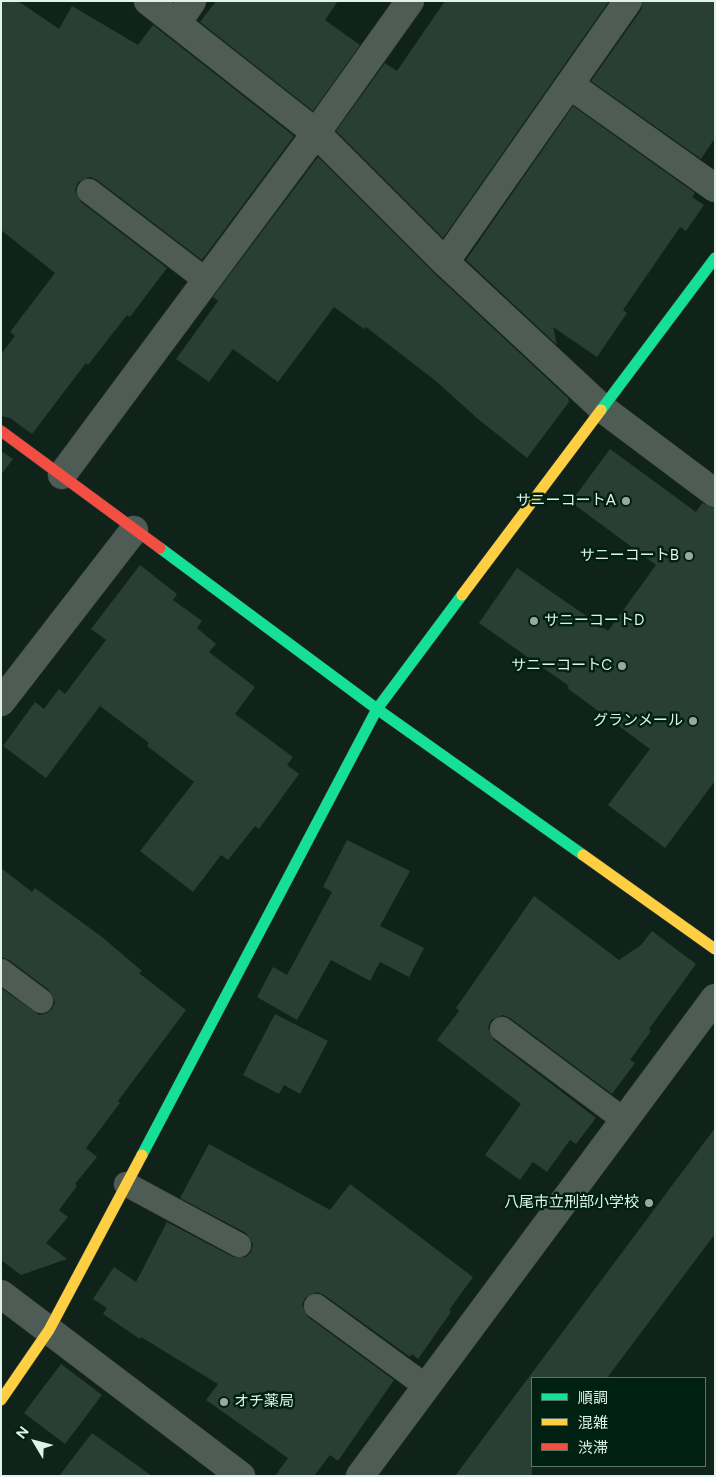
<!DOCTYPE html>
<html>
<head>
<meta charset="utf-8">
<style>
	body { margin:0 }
	#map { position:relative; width:716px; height:1477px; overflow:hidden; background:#10231b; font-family:Figtree,"Noto Sans JP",sans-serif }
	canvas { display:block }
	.frame { position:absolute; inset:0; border:2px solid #e0f3e8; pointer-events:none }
	.legend { position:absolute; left:531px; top:1377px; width:175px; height:90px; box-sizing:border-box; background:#002112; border:1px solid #5a7568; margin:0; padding:6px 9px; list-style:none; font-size:15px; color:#e0f3e8 }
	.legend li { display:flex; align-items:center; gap:10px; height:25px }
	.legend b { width:25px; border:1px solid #5a7568 }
	.north { position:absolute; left:10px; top:1417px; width:50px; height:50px; -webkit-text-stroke:4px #002112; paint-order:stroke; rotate:307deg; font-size:14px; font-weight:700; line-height:20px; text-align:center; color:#e0f3e8 }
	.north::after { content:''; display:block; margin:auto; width:18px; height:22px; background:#e0f3e8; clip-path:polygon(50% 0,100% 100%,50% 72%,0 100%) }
</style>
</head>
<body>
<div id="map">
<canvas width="716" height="1477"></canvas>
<div class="frame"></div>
<ul class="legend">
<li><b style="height:6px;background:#16e098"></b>順調</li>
<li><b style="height:6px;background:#ffcf43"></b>混雑</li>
<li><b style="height:6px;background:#f24e42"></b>渋滞</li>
</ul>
<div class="north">N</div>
</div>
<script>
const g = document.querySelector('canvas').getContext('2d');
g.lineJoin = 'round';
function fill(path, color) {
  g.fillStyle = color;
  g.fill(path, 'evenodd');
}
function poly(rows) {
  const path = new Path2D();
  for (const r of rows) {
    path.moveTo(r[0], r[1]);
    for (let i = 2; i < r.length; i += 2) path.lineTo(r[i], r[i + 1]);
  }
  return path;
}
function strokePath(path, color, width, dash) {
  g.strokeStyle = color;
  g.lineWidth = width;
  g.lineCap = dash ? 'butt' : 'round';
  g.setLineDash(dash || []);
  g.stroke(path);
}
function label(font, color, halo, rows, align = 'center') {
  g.font = font + ' Figtree,"Noto Sans JP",sans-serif';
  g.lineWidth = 5;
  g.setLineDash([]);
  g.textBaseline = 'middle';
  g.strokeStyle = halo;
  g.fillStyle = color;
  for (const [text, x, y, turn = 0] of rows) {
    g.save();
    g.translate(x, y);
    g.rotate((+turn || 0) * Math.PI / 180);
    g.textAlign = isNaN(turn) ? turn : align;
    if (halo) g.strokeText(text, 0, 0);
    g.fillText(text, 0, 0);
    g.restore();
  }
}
const building = poly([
	[1,1,18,1,59,29,72,6,138,45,153,25,294,136,202,260,97,180,90,177,78,182,75,190,81,202,167,268,130,317,127,315,88,365,86,363,32,434,10,418,1,416,1,354,15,336,10,332,55,273,1,230],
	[216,1,338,1,325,20,360,45,313,111,200,22],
	[445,1,609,1,443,238,336,131,385,63,397,71],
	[643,1,715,1,715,138,701,159,591,81,641,10],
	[573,106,695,193,692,197,704,205,686,231,680,227,623,310,627,313,597,357,553,327,557,345,466,260],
	[318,157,434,273,568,398,569,402,527,458,478,419,437,382,366,327,364,329,334,307,278,382,233,349,209,382,176,359,218,301,213,297],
	[610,449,696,512,702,503,715,508,715,781,665,848,608,805,650,749,567,688,569,686,479,623,517,568,608,631,656,565,571,502],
	[1,451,13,459,1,475],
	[140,565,177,594,173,600,202,621,197,628,216,644,209,652,255,687,235,714,293,757,287,765,299,774,259,829,255,826,228,860,221,855,193,892,140,851,194,782,147,746,149,743,100,706,46,778,3,746,35,702,44,709,59,689,65,694,106,640,91,629],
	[347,840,410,871,380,926,424,948,409,977,380,962,370,981,331,960,297,1020,257,997,273,967,287,975,332,892,323,887],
	[1,868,32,892,35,888,102,937,142,971,139,973,186,1010,118,1101,120,1103,86,1148,97,1157,75,1184,77,1186,59,1210,68,1217,46,1243,67,1259,21,1275,1,1260,1,988,39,1015,47,1013,52,1009,55,1002,49,990,9,960,1,957],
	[534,896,619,960,641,945,652,931,696,964,649,1029,651,1031,630,1060,635,1063,612,1094,510,1018,503,1015,491,1020,488,1028,494,1040,596,1118,576,1144,570,1140,547,1172,533,1162,520,1180,485,1155,521,1104,437,1040,459,1011,456,1008],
	[275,1014,328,1041,300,1094,284,1085,279,1094,243,1075],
	[715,1128,715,1234,607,1378,532,1378,532,1476,455,1476],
	[209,1144,330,1210,350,1184,473,1277,449,1310,451,1312,418,1359,412,1354,410,1357,324,1295,317,1292,305,1298,302,1305,308,1317,394,1380,338,1461,330,1455,314,1476,275,1476,288,1458,206,1400,218,1384,141,1337,140,1339,103,1314,107,1308,93,1299,114,1267,136,1282,167,1222,233,1257,246,1257,251,1252,253,1244,246,1233,180,1198],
	[61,1364,102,1395,65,1444,24,1413],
	[92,1433,152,1476,59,1476]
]);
const lane = poly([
	[89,191,207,281],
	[1,971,41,1001],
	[502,1029,624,1120],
	[126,1184,239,1245],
	[316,1306,427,1387]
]);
const street = poly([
	[148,1,316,133,445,262,603,409,715,493],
	[177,23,192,1],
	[570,85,715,188],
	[445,262,628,1],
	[62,475,316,133,410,1],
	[1,702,134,530],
	[1,1294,241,1476],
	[360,1476,715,998]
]);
const fast = poly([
	[601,410,715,258],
	[160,548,377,709,583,855],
	[142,1155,377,709,462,595]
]);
const slow = poly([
	[462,595,601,410],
	[583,855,715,949],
	[1,1400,49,1330,142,1155]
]);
const jam = poly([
	[1,431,160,548]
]);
const markers = [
	[626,501,5,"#97aaa0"],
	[689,556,5,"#97aaa0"],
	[534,621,5,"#97aaa0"],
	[622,666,5,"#97aaa0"],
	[693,721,5,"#97aaa0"],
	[649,1203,5,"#97aaa0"],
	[224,1402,5,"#97aaa0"]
];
const poiNames = [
	["サニーコートA",616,501],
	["サニーコートB",679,556],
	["サニーコートD",544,621,"left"],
	["サニーコートC",612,666],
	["グランメール",683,721],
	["八尾市立刑部小学校",639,1203],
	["オチ薬局",234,1402,"left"]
];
fill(building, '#293e35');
strokePath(lane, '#313e38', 25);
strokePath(street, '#313e38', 29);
strokePath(fast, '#313e38', 12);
strokePath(slow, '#313e38', 12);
strokePath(jam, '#313e38', 12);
strokePath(lane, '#4f5c56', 24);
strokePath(street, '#4f5c56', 28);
strokePath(fast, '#16e098', 11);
strokePath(slow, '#ffcf43', 11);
strokePath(jam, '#f24e42', 11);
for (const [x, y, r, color] of markers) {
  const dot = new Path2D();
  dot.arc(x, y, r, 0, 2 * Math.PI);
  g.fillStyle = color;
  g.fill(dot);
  strokePath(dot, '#002112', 2);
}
label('15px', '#e0f3e8', '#002112', poiNames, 'right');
</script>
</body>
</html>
